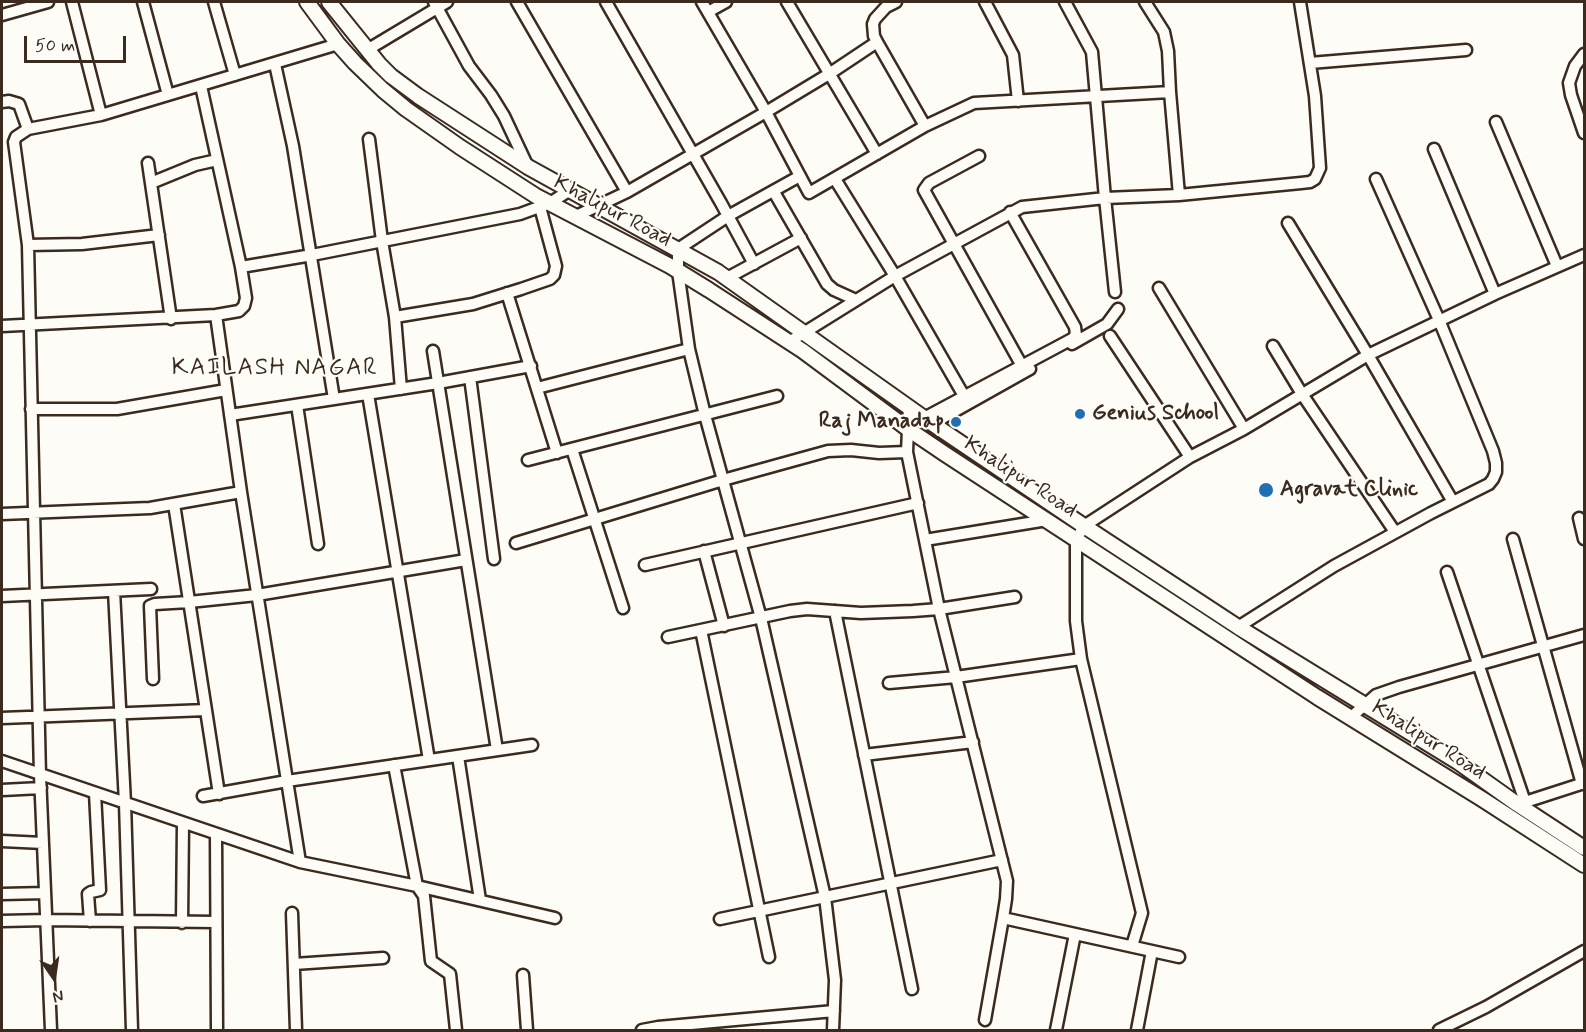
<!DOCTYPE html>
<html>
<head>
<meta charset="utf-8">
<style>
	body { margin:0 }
	#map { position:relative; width:1586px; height:1032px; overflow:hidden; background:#fdfcf7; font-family:Mynerve,sans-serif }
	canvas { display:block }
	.frame { position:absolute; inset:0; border:3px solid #3b2a1e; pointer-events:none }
	.north { position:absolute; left:24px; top:948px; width:60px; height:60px; -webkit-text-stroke:4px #fdfcf7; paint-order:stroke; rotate:167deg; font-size:16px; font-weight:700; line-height:24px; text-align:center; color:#3b2a1e }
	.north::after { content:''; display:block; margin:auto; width:21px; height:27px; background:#3b2a1e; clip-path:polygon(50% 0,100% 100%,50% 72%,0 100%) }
	.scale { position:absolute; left:24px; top:36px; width:102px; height:27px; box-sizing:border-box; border:3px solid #3b2a1e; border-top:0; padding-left:8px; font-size:18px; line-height:21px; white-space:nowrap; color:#3b2a1e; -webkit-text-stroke:4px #fdfcf7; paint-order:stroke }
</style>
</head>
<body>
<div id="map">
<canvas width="1586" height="1032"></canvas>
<div class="frame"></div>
<div class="north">N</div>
<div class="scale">50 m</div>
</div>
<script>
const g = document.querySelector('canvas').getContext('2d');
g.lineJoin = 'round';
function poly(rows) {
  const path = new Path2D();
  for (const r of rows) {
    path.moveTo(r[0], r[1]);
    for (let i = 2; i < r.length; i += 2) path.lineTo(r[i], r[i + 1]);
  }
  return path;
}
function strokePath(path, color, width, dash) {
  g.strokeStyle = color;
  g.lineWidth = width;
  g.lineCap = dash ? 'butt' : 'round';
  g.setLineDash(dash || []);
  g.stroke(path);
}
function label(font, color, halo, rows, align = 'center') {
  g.font = font + ' Mynerve,sans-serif';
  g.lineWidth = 4.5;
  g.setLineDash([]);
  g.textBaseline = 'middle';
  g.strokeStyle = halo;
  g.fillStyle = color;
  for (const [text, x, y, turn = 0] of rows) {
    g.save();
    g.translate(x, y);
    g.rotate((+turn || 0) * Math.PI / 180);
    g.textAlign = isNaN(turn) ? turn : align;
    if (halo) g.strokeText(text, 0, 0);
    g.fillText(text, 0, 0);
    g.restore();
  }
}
const minor = poly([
	[72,2,101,115],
	[143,2,168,95],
	[214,2,235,75],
	[434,2,469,66,491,95,504,116,528,167],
	[517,2,627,192],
	[606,2,721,203,754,264],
	[702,2,766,112,809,193,925,126,974,103,1170,92],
	[787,2,877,154],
	[896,2,886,7,875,19,873,24,874,36,877,42,925,126],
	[985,2,1013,55,1018,101],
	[1065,2,1092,52,1105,198,1115,292],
	[1145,2,1164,32,1168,51,1170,92,1179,195],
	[708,12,726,2],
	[2,15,48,2],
	[367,50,447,2],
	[1584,54,1575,66,1569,83,1571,95,1584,133],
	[1310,63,1466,50],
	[275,64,293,146,334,399],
	[2,102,9,101,19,104,28,129],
	[1496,122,1557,266],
	[369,139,382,241,395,317,401,389],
	[1434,149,1495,294],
	[979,156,929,183,924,190,1022,366],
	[148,163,171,319],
	[800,176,728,216,678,249,678,271,689,349,705,415,761,618,825,897,835,980,833,1030],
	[835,179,895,276,964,396],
	[151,183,195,165,217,160],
	[774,192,827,284,834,290,856,300],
	[574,217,627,192,766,112,829,74,877,42],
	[1288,223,1368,355,1453,502],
	[28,245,82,244,159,235],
	[241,267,312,255,520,214,550,203,570,190],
	[727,278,801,238],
	[1159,288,1244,429],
	[507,293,557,453],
	[216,315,241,492,300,862],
	[395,317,473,304,521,289,550,279,554,275,556,266,540,207],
	[2,326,216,315,239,311,244,306,246,298,241,267,201,86],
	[1110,336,1190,457],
	[789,342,895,276,1022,207,1105,198,1179,195,1301,183,1310,182,1315,179,1320,168,1315,96,1300,2],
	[1072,344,1107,324,1118,309],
	[1273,346,1302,394,1395,532],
	[433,351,497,750],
	[470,377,494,559],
	[537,388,689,349],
	[368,394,429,760],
	[297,405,318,544],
	[909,407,907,452,939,609,1007,881,1006,899,1003,918],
	[31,409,117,409,226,390],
	[230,415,438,383,531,366],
	[924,418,1072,339,1076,335,1075,327,1010,212],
	[932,424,1030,369],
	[572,449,623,608],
	[528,460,777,396],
	[174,504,219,794],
	[2,514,150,508,241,492],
	[1579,518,1584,539],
	[1513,539,1582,784],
	[925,540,1047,520],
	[516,543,723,480,828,451,851,450,879,453,907,452],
	[704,551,724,626],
	[645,565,918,503],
	[1447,572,1525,802],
	[114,591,125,803,132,1030],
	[2,596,151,589],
	[835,611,912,989],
	[1238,627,1334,566,1431,513,1489,484,1493,479,1496,472,1496,463,1493,451,1439,320,1376,179],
	[701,630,769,957],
	[668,637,790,611,807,609,861,613,913,611,939,609,1015,597],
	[153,679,150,606,155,604,189,602,257,595,466,560],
	[889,683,956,677,1081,659],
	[2,718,206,710],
	[1350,718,1376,695,1399,687,1584,635],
	[864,755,973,742],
	[458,756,480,900],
	[2,761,300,862,417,886,555,918],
	[394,765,417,886,424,896,431,961,450,974,456,1030],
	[2,790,41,788],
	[203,796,287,781,532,745],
	[1519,804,1584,783],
	[216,834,217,1030],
	[2,841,43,843],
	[2,894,45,893],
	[292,913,296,1030],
	[720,919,1002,860],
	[2,921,46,920,216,922],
	[90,921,88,894,91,892,100,890,95,793],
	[182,923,183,823],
	[1132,946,1142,913,1081,659,1076,621,1076,540,1084,526,1190,457,1244,429,1368,355,1495,294,1584,255],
	[294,964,383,958],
	[523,975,527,1030],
	[985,1020,1003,918,1179,957],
	[51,1030,40,775,28,245,14,142,16,137,28,129,101,115,338,44],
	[642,1030,658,1027,834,1011],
	[1056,1030,1075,934],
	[1137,1030,1152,951],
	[1439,1030,1486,1007,1584,951]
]);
const tertiary = poly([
	[307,2,338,44,355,63,383,90,406,109,460,147,536,196,670,266,709,290,803,351,908,429,945,454,1317,697,1482,799,1584,865],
	[329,2,379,64,391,76,418,96,528,167,718,272,924,418,1084,526,1238,627,1458,762,1517,804,1584,848]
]);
const markers = [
	[1080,414,6,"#1f6fb2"],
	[956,422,6,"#1f6fb2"],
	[1266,490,8,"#1f6fb2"]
];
const streetNames = [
	["Khalipur Road",612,212,28],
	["Khalipur Road",1020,478,33],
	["Khalipur Road",1428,741,32]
];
const poiNames = [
	["Genius School",1092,414],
	["Raj Manadap",944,422,"right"],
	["Agravat Clinic",1280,490]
];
const neighbourhoodNames = [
	["KAILASH NAGAR",275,369]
];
strokePath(minor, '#3b2a1e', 15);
strokePath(tertiary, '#3b2a1e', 18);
strokePath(minor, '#fdfcf7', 10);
strokePath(tertiary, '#fdfcf7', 14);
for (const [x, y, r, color] of markers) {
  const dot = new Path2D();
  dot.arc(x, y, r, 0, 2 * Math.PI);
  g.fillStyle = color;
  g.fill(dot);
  strokePath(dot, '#fdfcf7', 2);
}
label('22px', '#3b2a1e', '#fdfcf7', streetNames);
label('bold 22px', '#3b2a1e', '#fdfcf7', poiNames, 'left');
g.letterSpacing = '1.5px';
label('24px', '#3b2a1e', '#fdfcf7', neighbourhoodNames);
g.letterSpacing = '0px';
</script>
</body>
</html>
